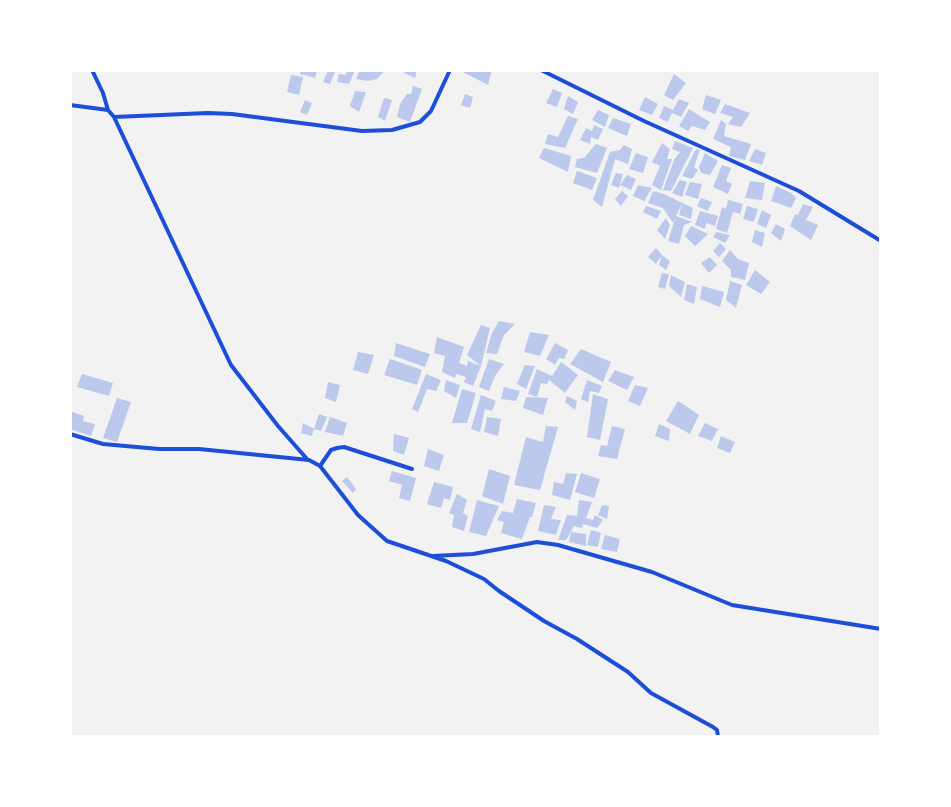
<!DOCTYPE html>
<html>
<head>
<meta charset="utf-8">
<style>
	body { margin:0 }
	#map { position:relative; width:951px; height:807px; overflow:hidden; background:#f2f2f2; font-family:"Roboto Serif",serif }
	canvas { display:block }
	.frame { position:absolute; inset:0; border:72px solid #fff; pointer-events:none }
</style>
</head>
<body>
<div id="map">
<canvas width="951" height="807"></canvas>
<div class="frame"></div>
</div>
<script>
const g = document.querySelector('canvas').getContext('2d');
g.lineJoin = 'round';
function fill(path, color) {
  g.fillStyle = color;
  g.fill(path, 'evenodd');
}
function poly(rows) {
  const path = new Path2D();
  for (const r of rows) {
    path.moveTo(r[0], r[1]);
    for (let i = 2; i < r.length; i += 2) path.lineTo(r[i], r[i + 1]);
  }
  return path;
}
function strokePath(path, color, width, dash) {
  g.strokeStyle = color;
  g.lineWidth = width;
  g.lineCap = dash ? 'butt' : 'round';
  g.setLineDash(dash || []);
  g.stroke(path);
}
const building = poly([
	[301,70,317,70,315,78,300,74],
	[328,70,335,72,330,84,323,82],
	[348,70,355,70,349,84,337,82,339,74,345,75],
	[360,70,385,70,377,79,368,81,356,79],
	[405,70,417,70,415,78,404,73],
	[459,70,492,70,488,85],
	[674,74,686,83,673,100,664,95],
	[291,75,303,77,299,95,287,92],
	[413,86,422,89,410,122,397,117,400,104,407,94,411,94],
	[553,89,562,93,557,107,546,103],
	[355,91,366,92,359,112,350,106],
	[465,94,473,97,470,108,461,105],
	[706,95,721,100,715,114,702,109],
	[568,96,578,102,573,114,564,109],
	[645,97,658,104,652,115,639,110],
	[384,98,392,100,385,121,378,117],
	[679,99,689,103,681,117,672,113,668,122,659,118,664,106,673,110],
	[305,100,312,103,307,115,300,112],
	[725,104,750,113,741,127,728,124,733,117,720,113],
	[689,109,710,122,705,130,692,126,688,131,679,126],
	[598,110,609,115,605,127,592,120],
	[568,116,578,119,565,148,545,144,548,134,558,137],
	[613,118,631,124,627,136,608,128],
	[721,120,726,124,724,136,751,144,745,160,729,156,731,147,713,139],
	[594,125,603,129,598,140,591,137,590,144,580,140,586,128,592,131],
	[675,141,693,148,671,191,663,190,674,160,680,152,672,149],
	[662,143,670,149,667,159,672,159,661,190,652,185,660,166,652,162],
	[596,144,607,148,597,173,575,167,577,159,584,158],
	[624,145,632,149,628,164,615,159,602,207,593,200,610,152,620,150],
	[544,148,571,156,568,172,539,158],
	[696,149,700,150,694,167,698,170,692,179,682,176],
	[755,149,766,153,762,165,749,161],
	[636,153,648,157,643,173,629,169],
	[705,153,718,161,710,175,701,173,699,167],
	[722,165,731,168,726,181,732,184,728,194,713,187],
	[577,171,597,178,592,190,573,183],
	[616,173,623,174,619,188,611,185],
	[627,175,636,179,631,190,620,185],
	[680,180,687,182,682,197,672,193],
	[750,181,765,183,762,200,745,198],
	[690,182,702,184,698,199,685,195],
	[638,185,652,188,644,201,633,196],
	[776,186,791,193,796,198,791,208,771,201],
	[622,191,628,196,621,206,615,199],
	[653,191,664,194,693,208,691,219,679,215,682,204,676,216,692,222,684,225,679,244,668,241,676,216,673,223,663,208,648,203],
	[701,198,712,202,708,211,697,206],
	[728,200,743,204,740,214,733,212,727,233,716,229,722,207,726,209],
	[803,204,813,207,806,220,818,225,811,240,790,226,795,214,798,215],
	[646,206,661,211,657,219,643,212],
	[747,206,758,209,754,222,743,219],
	[762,210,771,215,766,228,757,224],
	[700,211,718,216,715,226,706,223,705,229,695,225],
	[666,218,670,225,665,239,657,230],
	[776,224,785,229,781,241,771,233],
	[691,226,708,234,695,246,685,236],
	[755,230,765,233,762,247,752,242],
	[716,232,730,235,725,243,713,237],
	[720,243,726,249,719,257,713,251],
	[656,248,662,255,656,264,648,257],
	[730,250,738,259,749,263,745,280,731,277,731,270,722,261],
	[662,255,670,261,666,270,659,265],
	[710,257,717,265,709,273,701,263],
	[755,270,770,282,761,294,746,285],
	[662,273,669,274,665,289,658,287],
	[671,275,685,282,681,297,669,286],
	[730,281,742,285,736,308,726,300],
	[687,284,697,287,694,304,684,300],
	[702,286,724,292,720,307,700,299],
	[499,321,515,324,504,335,497,354,486,353,492,333],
	[481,325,490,328,481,366,473,386,464,382,466,377,456,374,455,378,442,372,445,356,434,353,437,337,464,347,459,363,467,366,468,361,481,366,467,355],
	[530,332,549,335,540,356,524,352],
	[396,343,430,354,425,367,394,356],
	[555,343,568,350,564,359,559,358,555,365,546,359],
	[581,349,611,362,603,382,570,364],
	[358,352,374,355,368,374,353,370],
	[390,359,422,370,417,385,384,375],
	[489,359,504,364,495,376,489,391,479,387],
	[561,362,578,375,565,393,549,380,547,384,541,383,537,397,528,394,537,369,552,376],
	[525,365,535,366,526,389,517,384],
	[615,370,634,377,627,390,608,381],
	[82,374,113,383,109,396,77,387],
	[426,374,441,380,436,391,427,389,418,412,412,409],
	[446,380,460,385,456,398,444,391],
	[587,380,602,386,599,393,590,391,588,402,581,399],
	[328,382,340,385,336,402,325,398],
	[635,385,648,388,640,406,628,401],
	[504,387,520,391,516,401,501,399],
	[462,389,476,393,467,423,452,423],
	[593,394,608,399,600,440,587,437],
	[481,395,496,401,492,411,485,409,480,432,471,429],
	[567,396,577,401,575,410,565,402],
	[526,397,548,398,543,415,523,408],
	[117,398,131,402,117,442,103,438],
	[678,401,699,415,690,434,666,421],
	[70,411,84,416,83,421,95,424,91,436,70,429],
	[319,414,327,417,321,431,314,429,312,436,301,433,303,423,314,429],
	[330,417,347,423,343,436,325,432],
	[487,417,501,419,498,436,484,432],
	[705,423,718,429,712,441,698,436],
	[659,424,670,429,669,441,655,436],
	[546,426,558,427,540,490,514,485,526,437,543,442],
	[612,426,625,429,617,459,598,456,601,445,607,446],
	[394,434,409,438,404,455,393,451],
	[721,436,735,442,730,453,717,448],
	[428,449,444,455,439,471,424,466],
	[489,469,510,476,503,504,482,496],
	[392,471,416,478,410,501,399,498,402,485,389,481],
	[566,473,577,474,570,500,552,495,554,482,563,484],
	[581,473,600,479,594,498,575,492],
	[347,477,356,489,353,493,342,481],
	[434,482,453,487,450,500,444,498,441,508,427,504],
	[457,494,467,500,463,513,468,516,464,531,452,527,454,515,449,513],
	[517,499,536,503,532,517,530,517,522,539,501,533,504,522,497,520,502,511,513,513],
	[477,500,499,506,486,536,469,532],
	[579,500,592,502,586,518,593,520,595,515,603,520,597,528,583,524,582,528,574,526,566,540,558,540,567,515,577,516],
	[544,505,556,507,551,519,561,520,556,535,538,531],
	[602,505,609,506,607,519,598,515],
	[591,530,601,533,598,547,587,545],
	[571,532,586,534,586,546,569,542],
	[605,535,620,539,617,552,601,549]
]);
const minor = poly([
	[92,70,103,93,108,110,114,117,208,113,232,114,362,131,392,130,420,122,431,111,450,70],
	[541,70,644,121,799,191,881,241],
	[70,105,108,110],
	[114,117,231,365,278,426,307,459],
	[70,434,103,444,159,449,199,449,309,460,320,466,358,515,387,541,446,561,484,579,499,591,544,621,577,639,628,672,651,693,713,727,717,730,718,737],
	[320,466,331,450,337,448,344,447,412,469],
	[433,556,473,554,537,542,558,545,652,572,732,605,881,629]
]);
fill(building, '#bdc9ec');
strokePath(minor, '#1d4ed8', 4);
</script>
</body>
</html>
